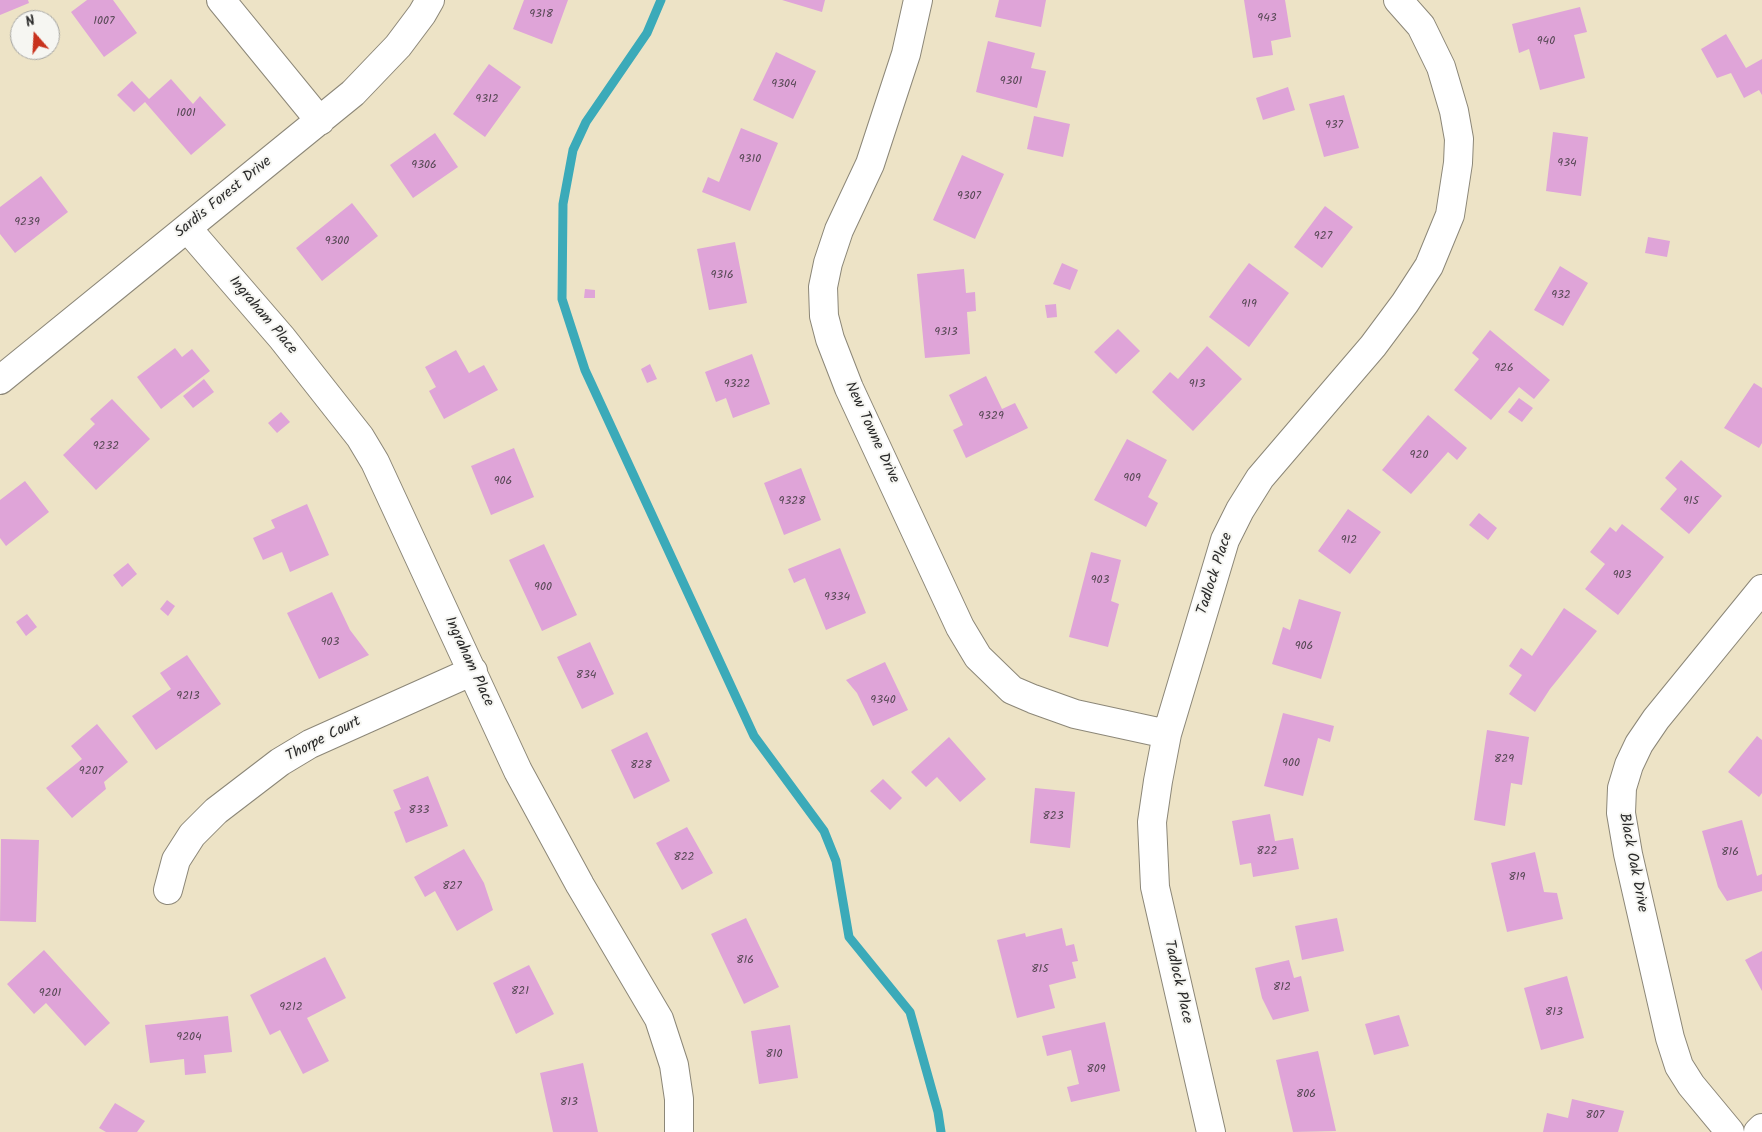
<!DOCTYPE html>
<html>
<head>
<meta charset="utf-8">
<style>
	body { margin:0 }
	#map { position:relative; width:1762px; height:1132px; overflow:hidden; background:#ede3c6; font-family:Kalam,sans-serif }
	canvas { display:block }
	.north { position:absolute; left:10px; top:10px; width:50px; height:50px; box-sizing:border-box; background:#f6f6f2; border:1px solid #a5a5a2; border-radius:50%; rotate:341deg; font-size:14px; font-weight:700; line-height:20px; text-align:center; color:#2b2b2b }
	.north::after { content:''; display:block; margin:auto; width:18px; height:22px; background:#c8321e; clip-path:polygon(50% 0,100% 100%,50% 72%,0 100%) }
</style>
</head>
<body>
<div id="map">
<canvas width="1762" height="1132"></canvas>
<div class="north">N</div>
</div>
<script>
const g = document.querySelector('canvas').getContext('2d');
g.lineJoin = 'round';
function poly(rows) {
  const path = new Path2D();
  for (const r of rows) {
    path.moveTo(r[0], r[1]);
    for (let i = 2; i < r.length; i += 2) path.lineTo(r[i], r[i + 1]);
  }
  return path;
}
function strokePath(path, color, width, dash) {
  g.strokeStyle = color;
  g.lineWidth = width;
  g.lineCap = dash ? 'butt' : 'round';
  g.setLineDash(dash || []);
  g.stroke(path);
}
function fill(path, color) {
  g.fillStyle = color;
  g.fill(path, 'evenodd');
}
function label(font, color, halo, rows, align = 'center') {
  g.font = font + ' Kalam,sans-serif';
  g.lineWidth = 4;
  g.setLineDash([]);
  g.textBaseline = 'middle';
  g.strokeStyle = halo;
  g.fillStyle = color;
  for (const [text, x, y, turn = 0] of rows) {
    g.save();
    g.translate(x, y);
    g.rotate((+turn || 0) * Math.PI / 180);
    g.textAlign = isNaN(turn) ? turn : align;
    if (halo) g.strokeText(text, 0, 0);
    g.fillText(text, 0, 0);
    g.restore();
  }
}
const stream = poly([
	[661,0,647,33,586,122,573,150,563,204,562,299,585,370,754,736,824,831,836,861,849,937,910,1012,938,1112,941,1132]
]);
const building = poly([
	[0,0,28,0,29,3,0,15],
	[87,0,113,0,137,33,104,57,71,12],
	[524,0,568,0,552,44,513,29],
	[782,0,825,0,822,12],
	[999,0,1046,0,1041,27,995,17],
	[1244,0,1285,0,1291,37,1271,41,1273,55,1253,58],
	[1580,7,1587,32,1574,35,1585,78,1540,90,1529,49,1519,53,1512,24],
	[1726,34,1746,68,1762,59,1762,95,1759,90,1744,98,1731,73,1717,78,1701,49],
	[988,41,1035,53,1031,68,1046,71,1037,108,976,92],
	[776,52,816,71,793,119,753,100],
	[489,64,521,87,485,137,453,114],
	[171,79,193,104,200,96,226,125,191,155,145,102,134,112,117,95,132,81,149,99],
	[1288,87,1295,110,1263,120,1256,98],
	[1344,95,1359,148,1324,157,1309,104],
	[1034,116,1070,124,1063,157,1027,149],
	[741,128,778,143,750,211,702,192,708,177,719,182],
	[1553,132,1588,137,1581,196,1546,191],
	[435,133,458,167,413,198,390,165],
	[962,155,1004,174,975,239,933,220],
	[41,176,68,212,15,253,0,234,0,207],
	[352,203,378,236,322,281,296,248],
	[1325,206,1353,227,1322,268,1294,247],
	[1648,237,1670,241,1667,257,1645,253],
	[735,242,747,303,709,310,697,249],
	[1062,263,1078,270,1070,290,1053,284],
	[1249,263,1289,293,1249,347,1209,317],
	[1560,266,1588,283,1563,326,1534,310],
	[964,269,966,293,975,292,976,311,967,312,970,354,925,358,917,274],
	[585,289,595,290,595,298,584,298],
	[1056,304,1057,317,1047,318,1045,305],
	[1118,329,1140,351,1116,374,1094,352],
	[1490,330,1550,380,1534,399,1519,387,1491,420,1454,390,1479,359,1472,353],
	[1207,346,1242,379,1193,431,1152,392,1170,372,1178,379],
	[175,348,182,357,192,349,210,371,161,409,137,377],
	[456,350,469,373,484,365,498,390,444,419,429,391,436,387,425,367],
	[752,354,770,404,733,418,726,398,716,402,705,372],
	[650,364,657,379,647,383,641,369],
	[986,376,1002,409,1015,403,1028,428,966,458,953,430,963,425,949,395],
	[204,379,214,392,193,408,183,396],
	[1754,383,1762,388,1762,443,1759,448,1724,428],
	[1519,398,1533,408,1522,422,1508,412],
	[112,399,150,439,96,490,63,455,95,424,90,419],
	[281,412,290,422,277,433,268,423],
	[1428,415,1467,448,1457,460,1448,452,1411,494,1382,470],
	[1127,439,1167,460,1148,497,1158,503,1146,527,1094,500],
	[514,448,534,497,491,515,471,466],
	[1681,460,1722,496,1689,534,1660,509,1677,489,1665,478],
	[801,468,821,520,784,535,764,483],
	[25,481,49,512,6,546,0,538,0,500],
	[307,504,329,555,290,572,282,552,263,560,253,538,275,528,271,520],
	[1348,509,1381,532,1350,574,1318,551],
	[1479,513,1497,528,1488,540,1469,525],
	[1622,524,1664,557,1618,615,1585,589,1605,564,1590,552,1610,527,1616,532],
	[544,544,577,615,542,631,509,560],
	[840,548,866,613,826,630,805,578,794,583,788,569],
	[1091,552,1121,560,1111,601,1119,604,1108,647,1069,637],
	[128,563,137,574,122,587,113,575],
	[332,592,350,630,369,655,319,679,287,613],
	[1299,599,1341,612,1321,679,1272,664,1283,627,1290,630],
	[167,600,175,606,168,616,160,609],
	[1564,608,1597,631,1550,689,1535,712,1509,694,1522,675,1509,666,1521,648,1532,656],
	[27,614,37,627,26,636,16,622],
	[590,642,614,694,582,709,557,657],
	[187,655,221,704,156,750,132,716,171,689,160,673],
	[885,662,908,710,873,726,857,693,846,680],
	[1283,713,1334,726,1330,742,1318,738,1303,796,1264,786],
	[97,724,128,762,104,782,106,789,72,818,46,788,82,759,71,746],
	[1487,730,1529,737,1522,785,1511,783,1505,826,1474,820],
	[647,732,670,781,634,799,611,750],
	[1757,736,1762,740,1762,793,1759,797,1728,772],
	[949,737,986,779,960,802,937,777,926,787,911,772],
	[428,776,448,826,406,843,394,812,401,809,393,790],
	[883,779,902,798,890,810,870,791],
	[1035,788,1075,792,1070,848,1030,843],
	[1270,814,1275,841,1293,838,1299,869,1253,877,1251,863,1240,865,1232,821],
	[1742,820,1757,876,1762,874,1762,891,1727,901,1718,887,1702,831],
	[687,827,713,873,682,890,656,843],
	[1,839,39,840,36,922,0,921],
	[464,849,484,883,493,910,457,931,435,891,425,897,414,877],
	[1535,852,1544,892,1557,893,1563,919,1507,932,1491,863],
	[746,918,779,987,744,1004,711,934],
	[1337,918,1344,951,1302,960,1295,926],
	[1062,928,1066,946,1074,944,1078,961,1072,962,1076,978,1049,985,1055,1008,1017,1018,997,940,1025,933,1026,937],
	[44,950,110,1023,85,1046,46,1003,34,1014,7,984],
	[1762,951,1762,991,1745,960],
	[325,957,346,998,307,1018,329,1061,303,1074,280,1030,270,1035,250,995],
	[1289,960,1294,978,1301,976,1309,1011,1273,1020,1262,998,1255,968],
	[529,965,554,1014,516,1034,493,983],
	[1567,976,1584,1038,1541,1050,1524,988],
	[1399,1015,1409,1046,1374,1055,1365,1024],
	[228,1016,232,1052,204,1055,206,1073,185,1075,184,1059,150,1063,145,1025],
	[1105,1022,1120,1091,1071,1102,1067,1087,1079,1084,1071,1050,1047,1056,1042,1036],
	[790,1025,798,1078,759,1084,751,1031],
	[1318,1051,1336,1131,1293,1132,1276,1060],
	[583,1063,598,1132,553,1132,540,1073],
	[1572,1099,1624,1111,1618,1132,1543,1132,1547,1113,1568,1118],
	[115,1103,145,1121,137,1132,106,1132,99,1128]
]);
const minor = poly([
	[221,0,320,121],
	[918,0,906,54,870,164,839,230,828,263,823,287,824,316,830,339,849,388,960,627,978,657,1012,690,1033,699,1075,714,1167,734],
	[187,228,282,338,360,437,375,462,518,771,580,885,659,1019,674,1065,679,1099,679,1132],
	[0,380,353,93,398,46,422,14,430,0],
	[168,890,176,860,192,835,216,811,280,762,310,744,473,671],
	[1211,1132,1155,887,1152,822,1158,781,1167,734,1225,540,1240,510,1260,478,1373,346,1405,303,1429,266,1450,215,1458,163,1459,139,1454,111,1441,67,1421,26,1398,0],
	[1730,1132,1691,1085,1679,1066,1670,1038,1628,854,1621,813,1622,788,1629,765,1639,744,1656,719,1762,589],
	[1758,1132,1762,1128]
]);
const numberNames = [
	["9318",541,15],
	["943",1267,19],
	["1007",104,22],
	["940",1546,42],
	["9301",1011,82],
	["9304",784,85],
	["9312",487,100],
	["1001",186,114],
	["937",1334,126],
	["9310",750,160],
	["934",1567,164],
	["9306",424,166],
	["9307",969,197],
	["9239",27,223],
	["927",1323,237],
	["9300",337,242],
	["9316",722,276],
	["932",1561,296],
	["919",1249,305],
	["9313",946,333],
	["926",1504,369],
	["9322",737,385],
	["913",1197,385],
	["9329",991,417],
	["9232",106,447],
	["920",1419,456],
	["909",1132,479],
	["906",503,482],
	["9328",792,502],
	["915",1691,502],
	["912",1349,541],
	["903",1622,576],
	["903",1100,581],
	["900",543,588],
	["9334",837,598],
	["903",330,643],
	["906",1304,647],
	["834",586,676],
	["9213",188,697],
	["9340",883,701],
	["829",1504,760],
	["900",1291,764],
	["828",641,766],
	["9207",91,772],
	["833",419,811],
	["823",1053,817],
	["822",1267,852],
	["816",1730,853],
	["822",684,858],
	["819",1517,878],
	["827",452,887],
	["816",745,961],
	["815",1040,970],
	["812",1282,988],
	["821",520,992],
	["9201",50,994],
	["9212",291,1008],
	["813",1554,1013],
	["9204",189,1038],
	["810",774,1055],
	["809",1096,1070],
	["806",1306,1095],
	["813",569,1103],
	["807",1595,1116]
];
const streetNames = [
	["Sardis Forest Drive",224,198,-39],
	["Ingraham Place",262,316,50],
	["New Towne Drive",871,433,65],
	["Tadlock Place",1216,574,-72],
	["Ingraham Place",468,662,65],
	["Thorpe Court",324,740,-27],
	["Black Oak Drive",1632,863,79],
	["Tadlock Place",1177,982,77]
];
strokePath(stream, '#3baab9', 9);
fill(building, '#dfa4d8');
strokePath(minor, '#8c8778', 30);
strokePath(minor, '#fff', 28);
label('12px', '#584956', null, numberNames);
label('15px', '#2b2b2b', '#f6f6f2', streetNames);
</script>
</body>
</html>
